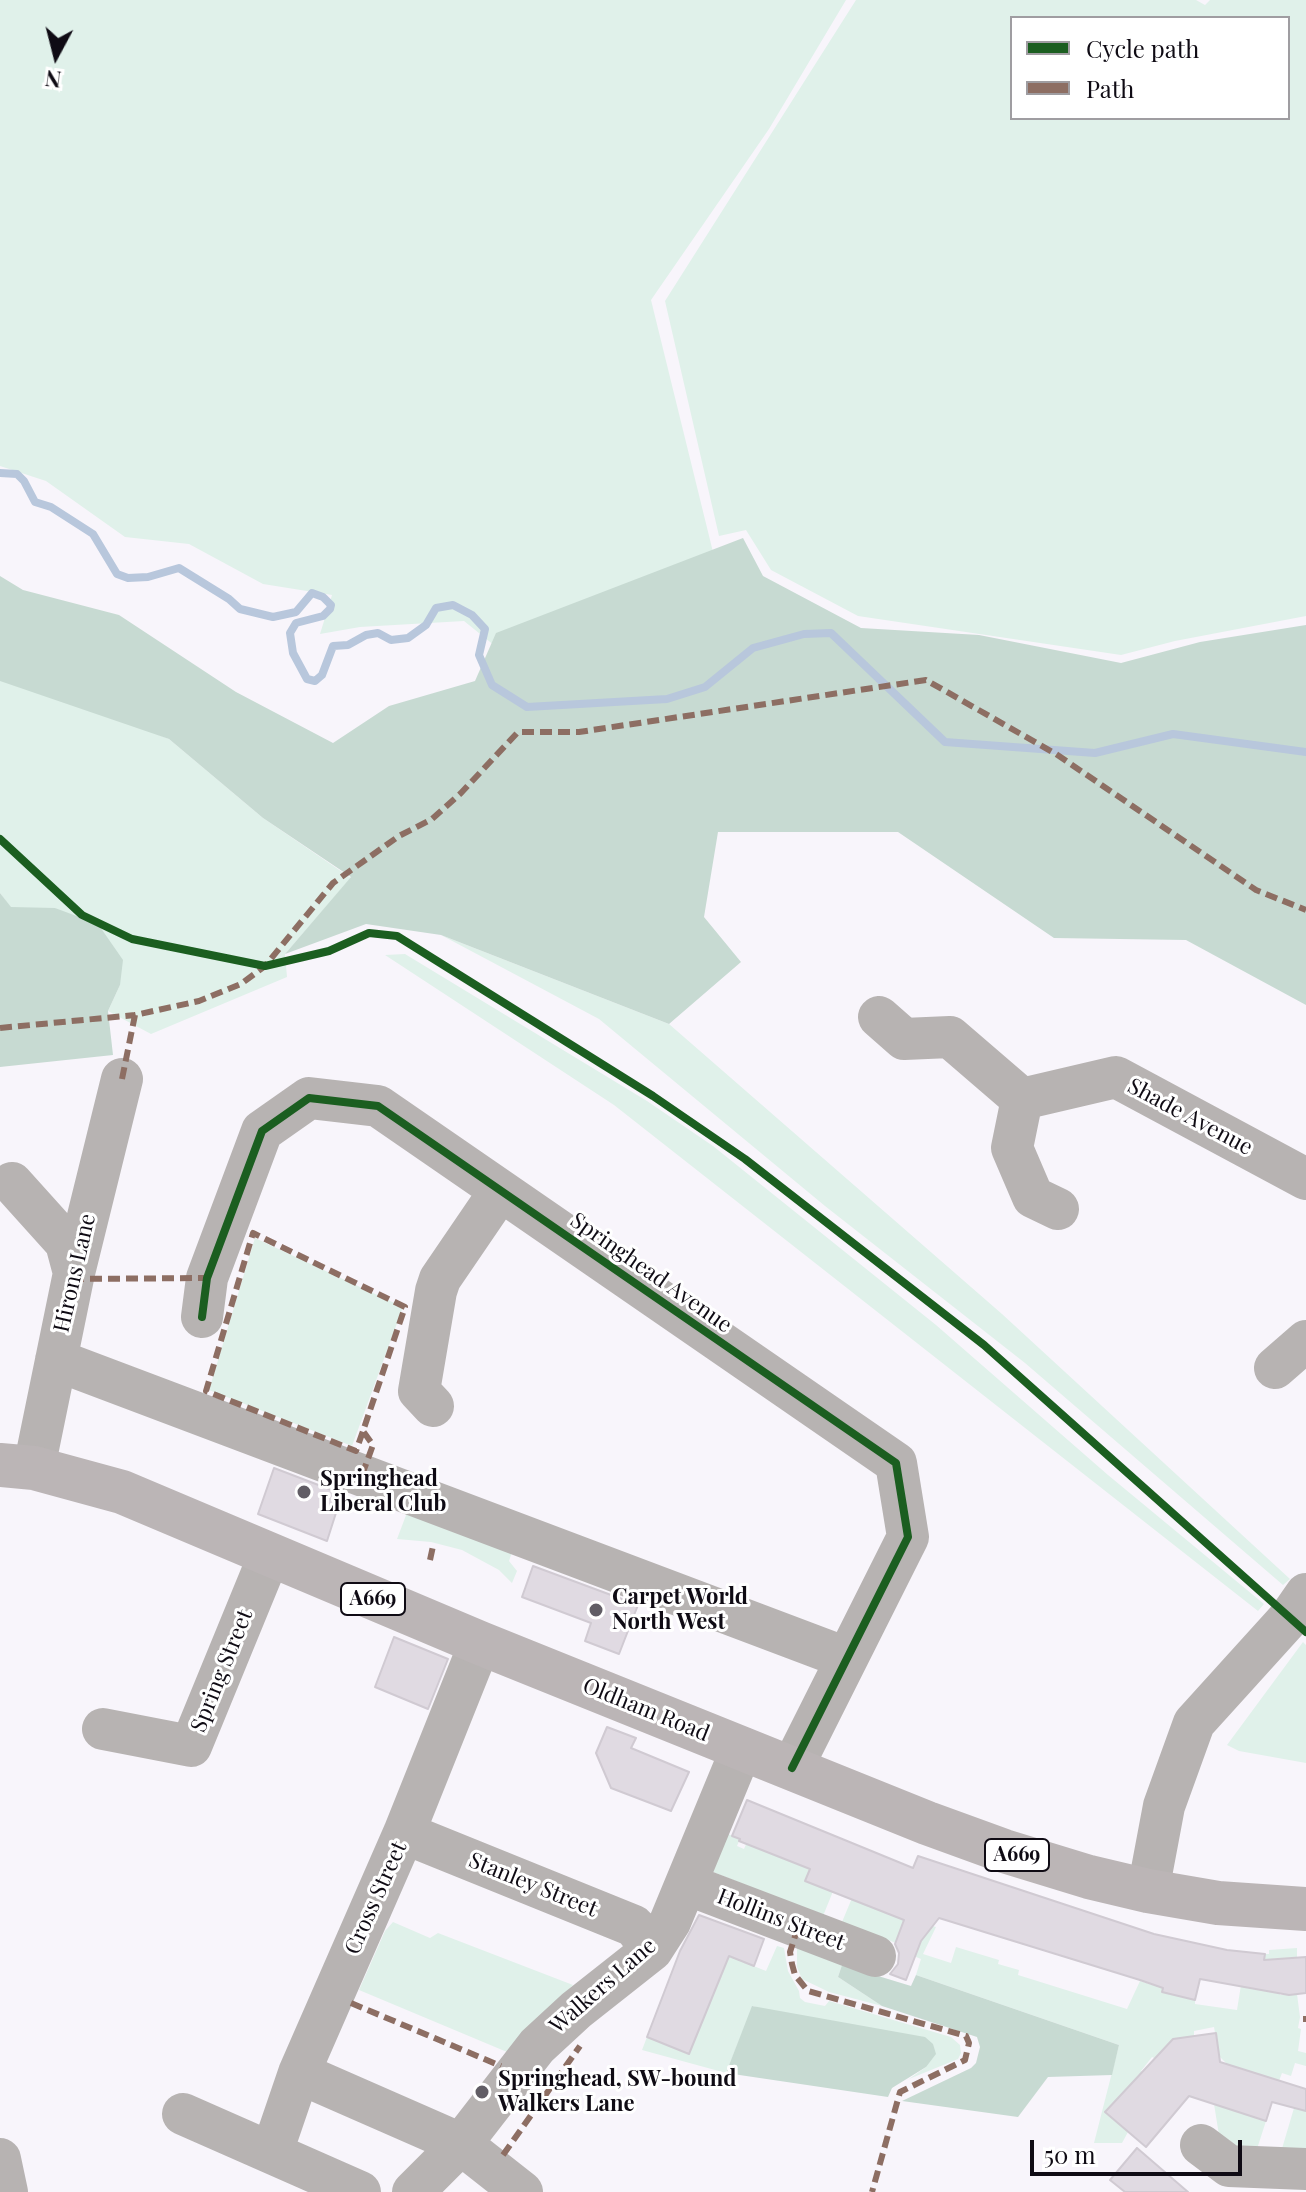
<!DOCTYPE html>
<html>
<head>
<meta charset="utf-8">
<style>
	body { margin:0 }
	#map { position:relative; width:1306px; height:2192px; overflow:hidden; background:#f8f5fb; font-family:"Playfair Display",serif }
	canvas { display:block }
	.legend { position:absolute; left:1010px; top:16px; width:280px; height:104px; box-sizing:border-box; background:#fff; border:2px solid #9f9da1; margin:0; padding:10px 14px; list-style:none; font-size:24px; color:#0f0b14 }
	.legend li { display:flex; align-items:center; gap:16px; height:40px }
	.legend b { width:40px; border:2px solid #9f9da1 }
	.north { position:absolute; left:16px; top:16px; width:80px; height:80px; -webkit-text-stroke:6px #fff; paint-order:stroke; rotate:187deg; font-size:22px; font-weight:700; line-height:32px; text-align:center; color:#0f0b14 }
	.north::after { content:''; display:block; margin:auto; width:28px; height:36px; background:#0f0b14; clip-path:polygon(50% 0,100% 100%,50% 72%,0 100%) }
	.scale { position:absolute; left:1030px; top:2140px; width:212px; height:36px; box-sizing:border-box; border:4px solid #0f0b14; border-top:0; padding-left:10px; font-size:24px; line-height:28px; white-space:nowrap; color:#0f0b14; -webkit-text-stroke:6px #fff; paint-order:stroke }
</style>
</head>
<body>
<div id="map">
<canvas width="1306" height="2192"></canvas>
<ul class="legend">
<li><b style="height:10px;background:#1b5e20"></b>Cycle path</li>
<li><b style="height:10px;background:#8d6e63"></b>Path</li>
</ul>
<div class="north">N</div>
<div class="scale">50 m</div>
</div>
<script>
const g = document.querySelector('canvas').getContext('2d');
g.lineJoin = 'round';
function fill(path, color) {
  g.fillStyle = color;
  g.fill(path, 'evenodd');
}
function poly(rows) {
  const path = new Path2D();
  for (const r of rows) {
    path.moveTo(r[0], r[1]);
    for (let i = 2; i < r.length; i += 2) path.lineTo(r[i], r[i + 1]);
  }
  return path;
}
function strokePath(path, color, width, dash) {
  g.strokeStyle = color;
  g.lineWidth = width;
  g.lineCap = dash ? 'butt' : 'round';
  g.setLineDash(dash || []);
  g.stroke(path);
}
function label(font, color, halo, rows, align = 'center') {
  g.font = font + ' "Playfair Display",serif';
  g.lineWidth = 6;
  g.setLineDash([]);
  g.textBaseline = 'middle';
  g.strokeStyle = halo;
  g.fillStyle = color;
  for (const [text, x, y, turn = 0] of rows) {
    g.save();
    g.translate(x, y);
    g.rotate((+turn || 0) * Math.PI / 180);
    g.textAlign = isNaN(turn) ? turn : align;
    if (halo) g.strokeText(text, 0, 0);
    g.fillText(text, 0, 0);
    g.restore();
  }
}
const green = poly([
	[0,0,846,0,769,129,651,300,728,613,531,675,464,621,360,627,320,634,332,595,263,584,189,544,125,537,46,481,0,466],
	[856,0,1196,0,1205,5,1210,0,1306,0,1306,616,1175,641,1121,655,858,616,771,570,746,530,719,536,665,301],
	[1012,18,1288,18,1288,118,1012,118],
	[0,673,169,739,263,818,351,878,285,954,287,977,151,1034,108,1011,120,985,55,908,11,908,0,893],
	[441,935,669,1024,1002,1314,1290,1579,1283,1585,1025,1363,825,1206,599,1019],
	[405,954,647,1101,713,1146,936,1325,1108,1475,1264,1604,1258,1611,614,1105,385,955],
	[255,1238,403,1307,352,1446,209,1390],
	[411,1502,515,1543,509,1561,517,1571,512,1583,499,1570,462,1550,431,1542,397,1539],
	[1303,1642,1306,1645,1306,1763,1239,1751,1227,1745],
	[728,1834,740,1839,737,1846,744,1849,747,1842,810,1868,805,1881,814,1885,838,1879,823,1916,713,1872],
	[857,1886,880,1911,936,1927,923,1954,951,1963,956,1947,999,1960,998,1964,1019,1970,1018,1975,1127,2009,1140,1981,1163,1988,1162,1992,1195,2000,1195,2004,1237,2010,1241,1985,1263,1988,1265,1954,1269,1954,1269,1950,1297,1948,1297,1958,1277,1960,1280,1995,1297,1994,1300,2017,1298,2028,1301,2029,1298,2051,1306,2053,1306,2066,1295,2063,1291,2076,1282,2073,1279,2081,1227,2064,1219,2056,1214,2027,1194,2031,1194,2036,1156,2059,1152,2057,1141,2071,1151,2080,1125,2109,1115,2101,1106,2111,1128,2132,1122,2143,1094,2143,1119,2045,916,1975,921,1959,899,1950,901,1945,842,1922],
	[393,1922,430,1938,438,1933,573,1985,507,2052,359,1990,385,1931],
	[777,1946,784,1948,788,1971,799,1991,800,1998,805,2002,825,2006,829,2001,951,2037,960,2045,961,2053,958,2059,909,2079,926,2067,753,2006,726,2073,642,2050,647,2037,689,2053,715,1991,711,1949,766,1971],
	[797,1948,842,1965,838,1977,882,2006,829,1992,802,1979,797,1967],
	[1214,2104,1266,2121,1256,2152,1236,2151,1219,2135],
	[1294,2108,1306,2111,1306,2153,1281,2152]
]);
const forest = poly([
	[743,538,763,576,861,628,979,635,1121,663,1200,642,1306,625,1306,1005,1186,940,1054,938,898,832,718,832,704,917,741,962,669,1024,441,935,366,924,285,954,351,877,263,818,169,739,0,681,0,576,23,590,119,615,236,692,333,743,389,706,475,681,496,633],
	[0,893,11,907,55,908,98,924,123,960,120,985,108,1011,113,1055,0,1067],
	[842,1965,911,1986,916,1975,1119,2045,1112,2075,1048,2077,1018,2117,902,2101,971,2068,976,2063,980,2047,977,2037,882,2006,838,1977],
	[752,2006,925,2037,933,2044,936,2054,926,2067,892,2088,888,2097,726,2073]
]);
const stream = poly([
	[0,473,17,474,24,481,35,502,51,507,93,534,117,574,128,578,148,577,179,568,229,599,240,609,273,617,296,612,312,593,323,597,331,605,330,609,323,616,296,623,290,633,293,653,307,679,315,681,322,675,333,646,348,645,366,635,378,633,391,640,408,638,426,625,436,608,453,605,472,615,485,629,479,655,492,685,527,707,667,699,705,687,753,648,804,634,831,633,945,742,1095,753,1173,734,1306,752]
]);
const building = poly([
	[274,1468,342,1494,327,1541,258,1514,274,1468],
	[533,1566,638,1605,619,1654,585,1641,591,1623,522,1597,533,1566],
	[394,1637,448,1659,428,1709,375,1687,394,1637],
	[607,1727,636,1738,631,1748,689,1772,671,1811,611,1788,596,1753,607,1727],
	[747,1800,913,1868,918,1856,1154,1934,1227,1950,1265,1954,1264,1960,1306,1957,1306,1993,1289,1995,1200,1979,1195,2000,1162,1992,1163,1988,1140,1980,939,1918,921,1941,906,1980,890,1974,898,1964,899,1953,895,1944,904,1920,805,1881,810,1869,739,1841,740,1839,732,1836,747,1800],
	[699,1915,764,1939,754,1966,729,1956,689,2054,647,2037,680,1951,699,1915],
	[1216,2033,1220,2062,1306,2089,1306,2111,1272,2102,1266,2121,1189,2096,1146,2147,1105,2112,1173,2039,1216,2033],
	[1137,2148,1188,2192,1125,2192,1110,2180,1137,2148]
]);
const minor = poly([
	[879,1017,904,1039,950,1037,1022,1099],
	[1022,1099,1116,1077,1306,1179],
	[1022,1099,1012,1148,1033,1197,1058,1209],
	[12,1183,66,1243,74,1273],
	[202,1317,207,1278,262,1131,309,1098,378,1106,896,1463,908,1537,792,1768],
	[56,1360,846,1658],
	[1275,1368,1306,1341],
	[433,1406,419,1391,436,1291,440,1279,500,1191],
	[34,1468,74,1273,122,1079],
	[103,1729,191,1746,269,1556],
	[404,1833,634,1926,652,1950],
	[686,1884,875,1956],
	[1148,1891,1164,1806,1194,1723,1290,1617,1306,1594],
	[299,2073,461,2144,522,2192],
	[183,2114,360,2192],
	[1201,2145,1229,2166,1306,2169],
	[272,2152,299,2073,404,1833,480,1643],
	[0,2159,7,2192],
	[413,2192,461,2144,537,2046,576,2010,652,1950,670,1922,742,1748]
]);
const major = poly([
	[0,1465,34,1468,122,1492,480,1643,927,1823,1004,1851,1089,1877,1148,1891,1218,1903,1306,1909]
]);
const quiet = poly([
	[0,1028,135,1015],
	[122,1079,135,1015,199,1001,241,984,265,966,333,883,399,836,432,819,461,793,518,732,579,732,926,680,1056,754,1256,890,1306,910],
	[72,1279,207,1278],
	[362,1475,373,1445,363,1431,405,1307,253,1233,206,1391,356,1451,363,1431],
	[430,1560,433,1546],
	[798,1927,790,1952,792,1964,795,1975,808,1991,966,2036,969,2043,965,2060,900,2092,872,2192],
	[351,2003,501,2066],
	[1303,2019,1306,2019],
	[503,2155,580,2046]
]);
const cycleway = poly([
	[0,839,82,915,132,939,265,966,329,951,369,933,397,936,653,1096,745,1159,984,1345,1306,1632],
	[202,1317,207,1278,262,1131,309,1098,378,1106,896,1463,908,1537,792,1768]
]);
const markers = [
	[304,1492,8,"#615d65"],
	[596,1610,8,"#615d65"],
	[482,2092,8,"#615d65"]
];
const shields = [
	[373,1599,64],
	[1017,1855,64]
];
const shieldNames = [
	["A669",373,1599],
	["A669",1017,1855]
];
const streetNames = [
	["Shade Avenue",1190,1117,28],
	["Hirons Lane",75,1273,-77],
	["Springhead Avenue",651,1273,35],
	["Spring Street",222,1671,-68],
	["Oldham Road",646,1710,22],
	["Stanley Street",533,1885,22],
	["Cross Street",376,1898,-66],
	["Hollins Street",781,1920,21],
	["Walkers Lane",603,1986,-41]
];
const poiNames = [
	["Springhead",320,1479],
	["Liberal Club",320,1504],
	["Carpet World",612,1597],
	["North West",612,1622],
	["Springhead, SW-bound",498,2079],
	["Walkers Lane",498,2104]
];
fill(green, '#e0f1ea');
fill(forest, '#c7dad2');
strokePath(stream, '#b8c7dc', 8);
fill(building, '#e0dae2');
strokePath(building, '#d0cad2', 2);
strokePath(minor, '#b7b3b2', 42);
strokePath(major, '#bbb5b6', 44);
strokePath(quiet, '#8d6e63', 6, [12, 6]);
strokePath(cycleway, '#1b5e20', 8);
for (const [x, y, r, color] of markers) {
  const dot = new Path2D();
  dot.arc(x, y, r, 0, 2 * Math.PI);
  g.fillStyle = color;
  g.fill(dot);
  strokePath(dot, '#fff', 3);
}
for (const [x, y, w] of shields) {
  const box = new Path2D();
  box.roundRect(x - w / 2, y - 16, w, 32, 6);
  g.fillStyle = '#fff';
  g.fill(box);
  strokePath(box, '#0f0b14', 2);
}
label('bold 20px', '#0f0b14', null, shieldNames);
label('22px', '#0f0b14', '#fff', streetNames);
label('bold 22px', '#0f0b14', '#fff', poiNames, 'left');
</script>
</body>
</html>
